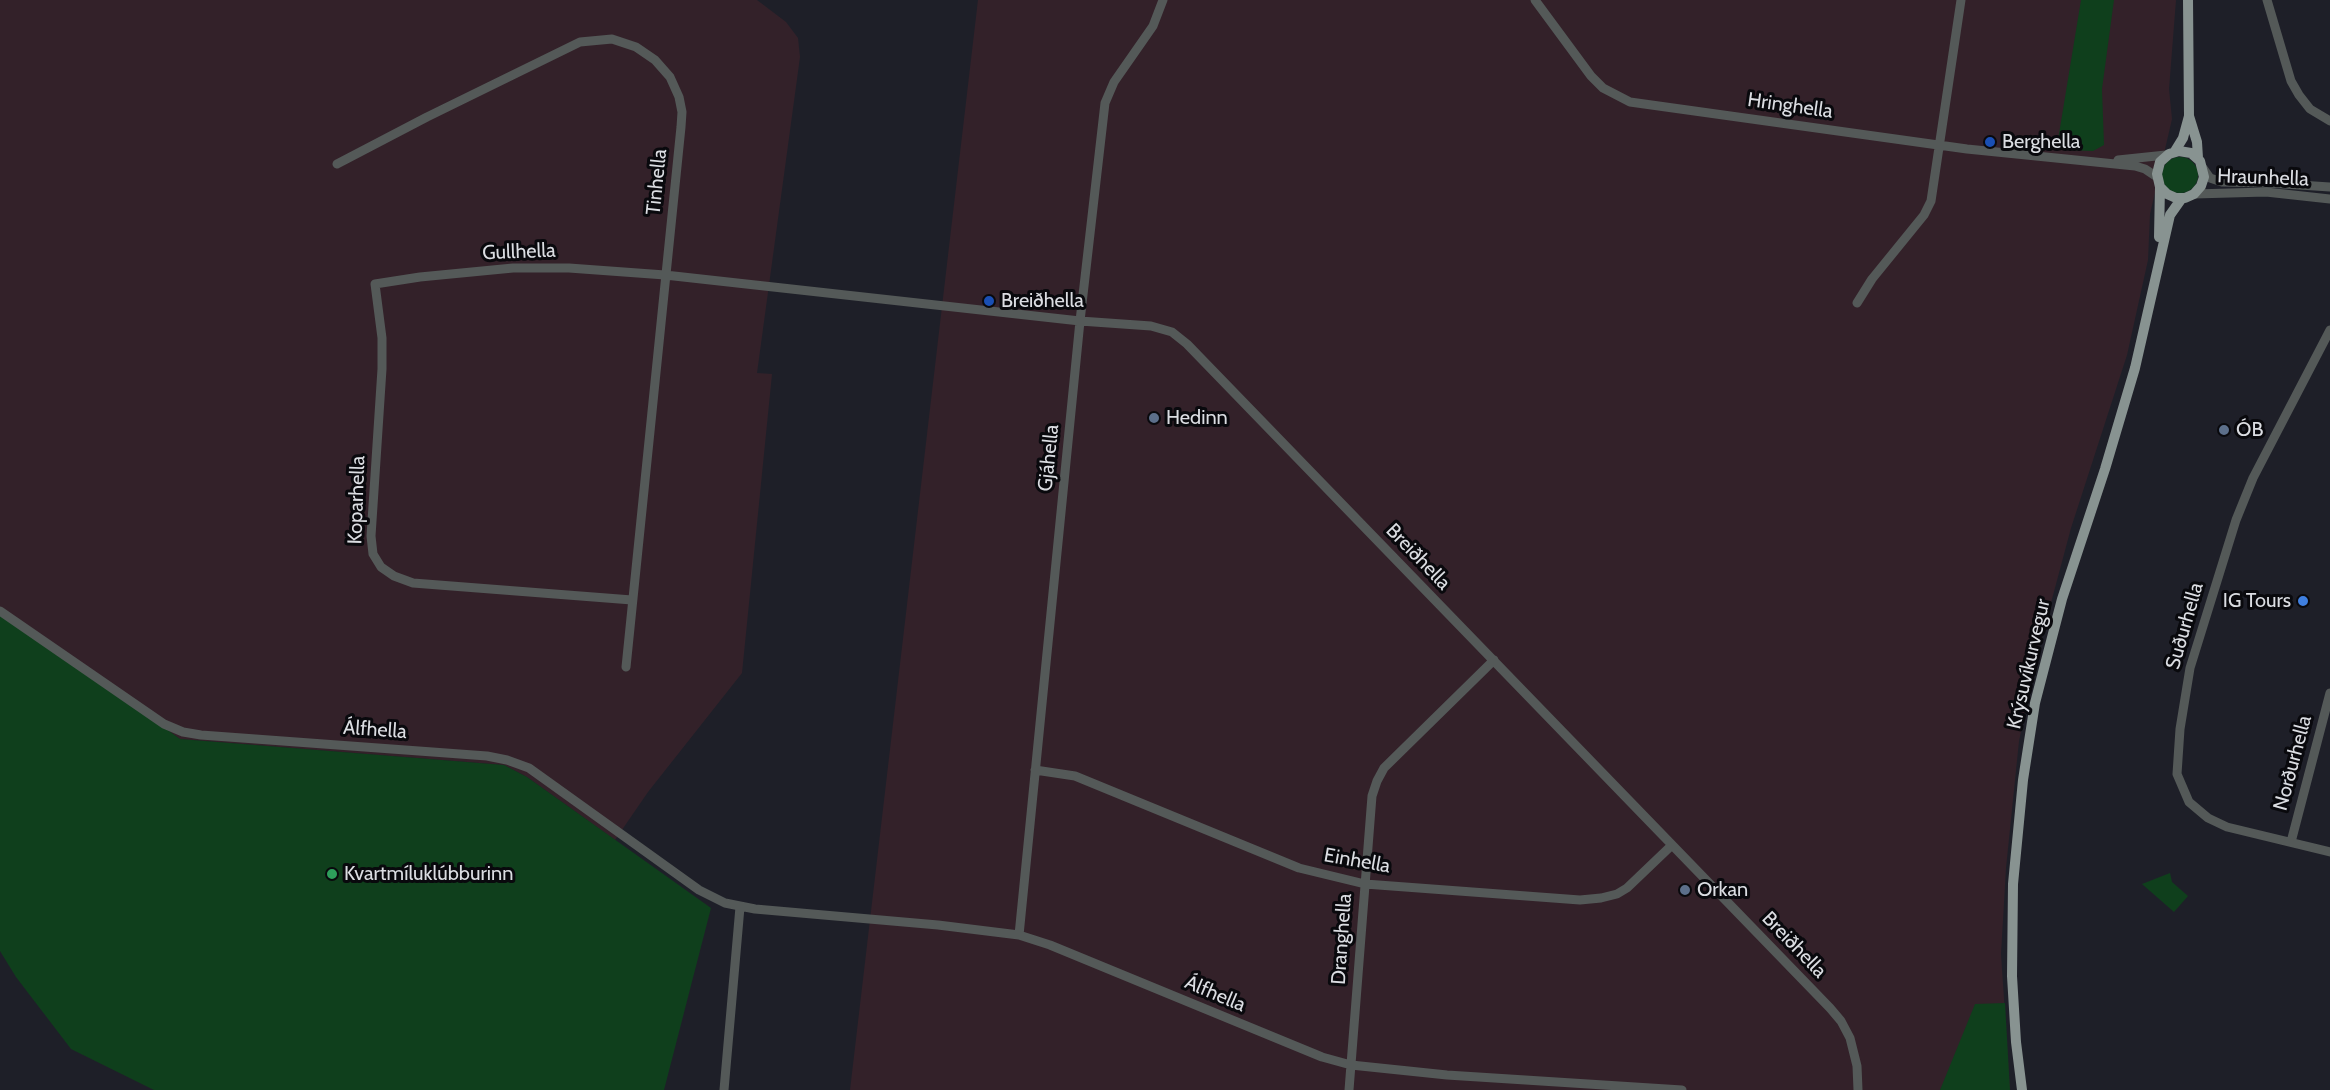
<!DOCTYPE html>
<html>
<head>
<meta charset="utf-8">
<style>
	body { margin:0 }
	canvas { display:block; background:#1e1f28 }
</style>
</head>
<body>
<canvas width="2330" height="1090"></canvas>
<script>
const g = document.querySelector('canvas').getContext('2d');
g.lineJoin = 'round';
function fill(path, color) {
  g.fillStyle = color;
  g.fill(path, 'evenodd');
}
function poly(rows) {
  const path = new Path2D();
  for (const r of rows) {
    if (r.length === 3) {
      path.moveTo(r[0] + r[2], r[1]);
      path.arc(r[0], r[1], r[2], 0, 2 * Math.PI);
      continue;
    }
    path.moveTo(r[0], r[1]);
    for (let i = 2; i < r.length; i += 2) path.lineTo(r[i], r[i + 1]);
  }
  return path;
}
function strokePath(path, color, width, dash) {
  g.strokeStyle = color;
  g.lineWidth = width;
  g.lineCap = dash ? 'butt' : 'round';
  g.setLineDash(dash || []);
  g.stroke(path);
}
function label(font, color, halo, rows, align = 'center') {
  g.font = font + ' Cabin,sans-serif';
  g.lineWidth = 6;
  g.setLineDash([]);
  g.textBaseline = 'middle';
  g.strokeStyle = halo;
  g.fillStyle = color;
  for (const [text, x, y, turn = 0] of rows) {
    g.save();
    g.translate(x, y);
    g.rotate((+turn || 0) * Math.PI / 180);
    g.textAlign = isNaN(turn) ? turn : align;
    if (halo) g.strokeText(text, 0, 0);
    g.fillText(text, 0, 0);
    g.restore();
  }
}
const industrial = poly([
	[0,0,757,0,786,22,798,38,800,57,757,373,772,374,742,673,648,792,615,840,527,777,504,765,180,739,0,610],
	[978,0,2176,0,2169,89,2172,119,2150,214,2148,260,2127,355,2071,528,2037,655,2019,741,2006,868,2001,954,2010,1090,850,1090]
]);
const green = poly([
	[2081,0,2114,0,2102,89,2104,145,2093,151,2066,150,2057,146],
	[2180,175,18],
	[0,610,180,739,504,765,527,777,711,908,664,1090,154,1090,71,1049,16,977,0,951],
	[2170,873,2172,882,2188,896,2174,912,2142,884],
	[2005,1003,2010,1090,1940,1090,1975,1004]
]);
const minor = poly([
	[1535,0,1591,76,1603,88,1630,102,1967,149,2135,166,2145,169,2157,177],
	[2267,0,2291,81,2299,95,2310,109,2330,121],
	[2118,160,2166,155],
	[337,164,427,117,580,42,612,39,636,47,655,60,670,77,679,97,682,112,681,127,626,667],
	[2203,168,2210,178,2222,182,2269,183,2330,187],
	[2194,194,2266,192,2330,199],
	[1857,303,1872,279,1924,215,1931,201,1961,0],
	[2330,330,2253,478,2236,520,2190,668,2180,729,2177,774,2189,802,2208,818,2227,827,2330,852],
	[632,600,413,583,394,576,381,567,373,554,371,536,382,369,382,338,375,284,420,277,513,268,569,268,665,275,1080,321,1151,326,1172,332,1187,344,1830,1008,1841,1021,1850,1038,1857,1066,1858,1090],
	[0,611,164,724,183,732,201,735,487,756,507,760,529,768,699,890,725,903,755,909,938,925,1019,935,1050,945,1322,1057,1351,1065,1447,1075,1682,1090],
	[1035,770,1075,776,1299,868,1365,884,1580,900,1601,898,1617,894,1627,888,1672,845],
	[2291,842,2330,693],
	[1019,935,1080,321,1105,103,1114,82,1153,26,1163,0],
	[724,1090,740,907],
	[1349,1090,1372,796,1377,781,1384,768,1494,660]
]);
const major = poly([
	[2189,116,2197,142,2198,158],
	[2175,151,2183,138,2189,116,2188,0],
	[2159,237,2160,187,2157,174,2160,162,2169,154,2179,151,2191,153,2200,161,2204,177,2201,186,2194,194,2185,198,2176,198,2167,194,2160,187],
	[2022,1090,2016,1042,2012,976,2013,884,2023,780,2035,703,2062,599,2105,469,2135,368,2170,215,2182,198]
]);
const markers = [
	[1990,142,6,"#1a4fb4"],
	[989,301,6,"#1a4fb4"],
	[1154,418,6,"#5c6f8a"],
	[2224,430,6,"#5c6f8a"],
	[2303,601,6,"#3f7fe0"],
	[332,874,6,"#2e9e5b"],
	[1685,890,6,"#5c6f8a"]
];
const streetNames = [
	["Hringhella",1790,106,8],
	["Hraunhella",2263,178,2],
	["Tinhella",657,182,-84],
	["Gullhella",519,252,-2],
	["Gjáhella",1049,458,-84],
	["Koparhella",357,500,-88],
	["Breiðhella",1418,557,46],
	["Suðurhella",2185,626,-74],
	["Krýsuvíkurvegur",2029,664,-77],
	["Álfhella",375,730,4],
	["Norðurhella",2293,763,-75],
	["Einhella",1357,861,10],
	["Dranghella",1342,939,-86],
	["Breiðhella",1794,945,46],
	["Álfhella",1215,994,23]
];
const poiNames = [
	["Berghella",2002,142],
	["Breiðhella",1001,301],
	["Hedinn",1166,418],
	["ÓB",2236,430],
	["IG Tours",2291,601,"right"],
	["Kvartmíluklúbburinn",344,874],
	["Orkan",1697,890]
];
fill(industrial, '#332129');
fill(green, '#0f3f1c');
strokePath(minor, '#545958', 9);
strokePath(major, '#889391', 10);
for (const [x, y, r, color] of markers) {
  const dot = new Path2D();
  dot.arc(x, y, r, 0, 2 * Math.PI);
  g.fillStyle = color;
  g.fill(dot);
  strokePath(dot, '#09090d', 2);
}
label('20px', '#dbdde2', '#09090d', streetNames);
label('20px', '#dbdde2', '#09090d', poiNames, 'left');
</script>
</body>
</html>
